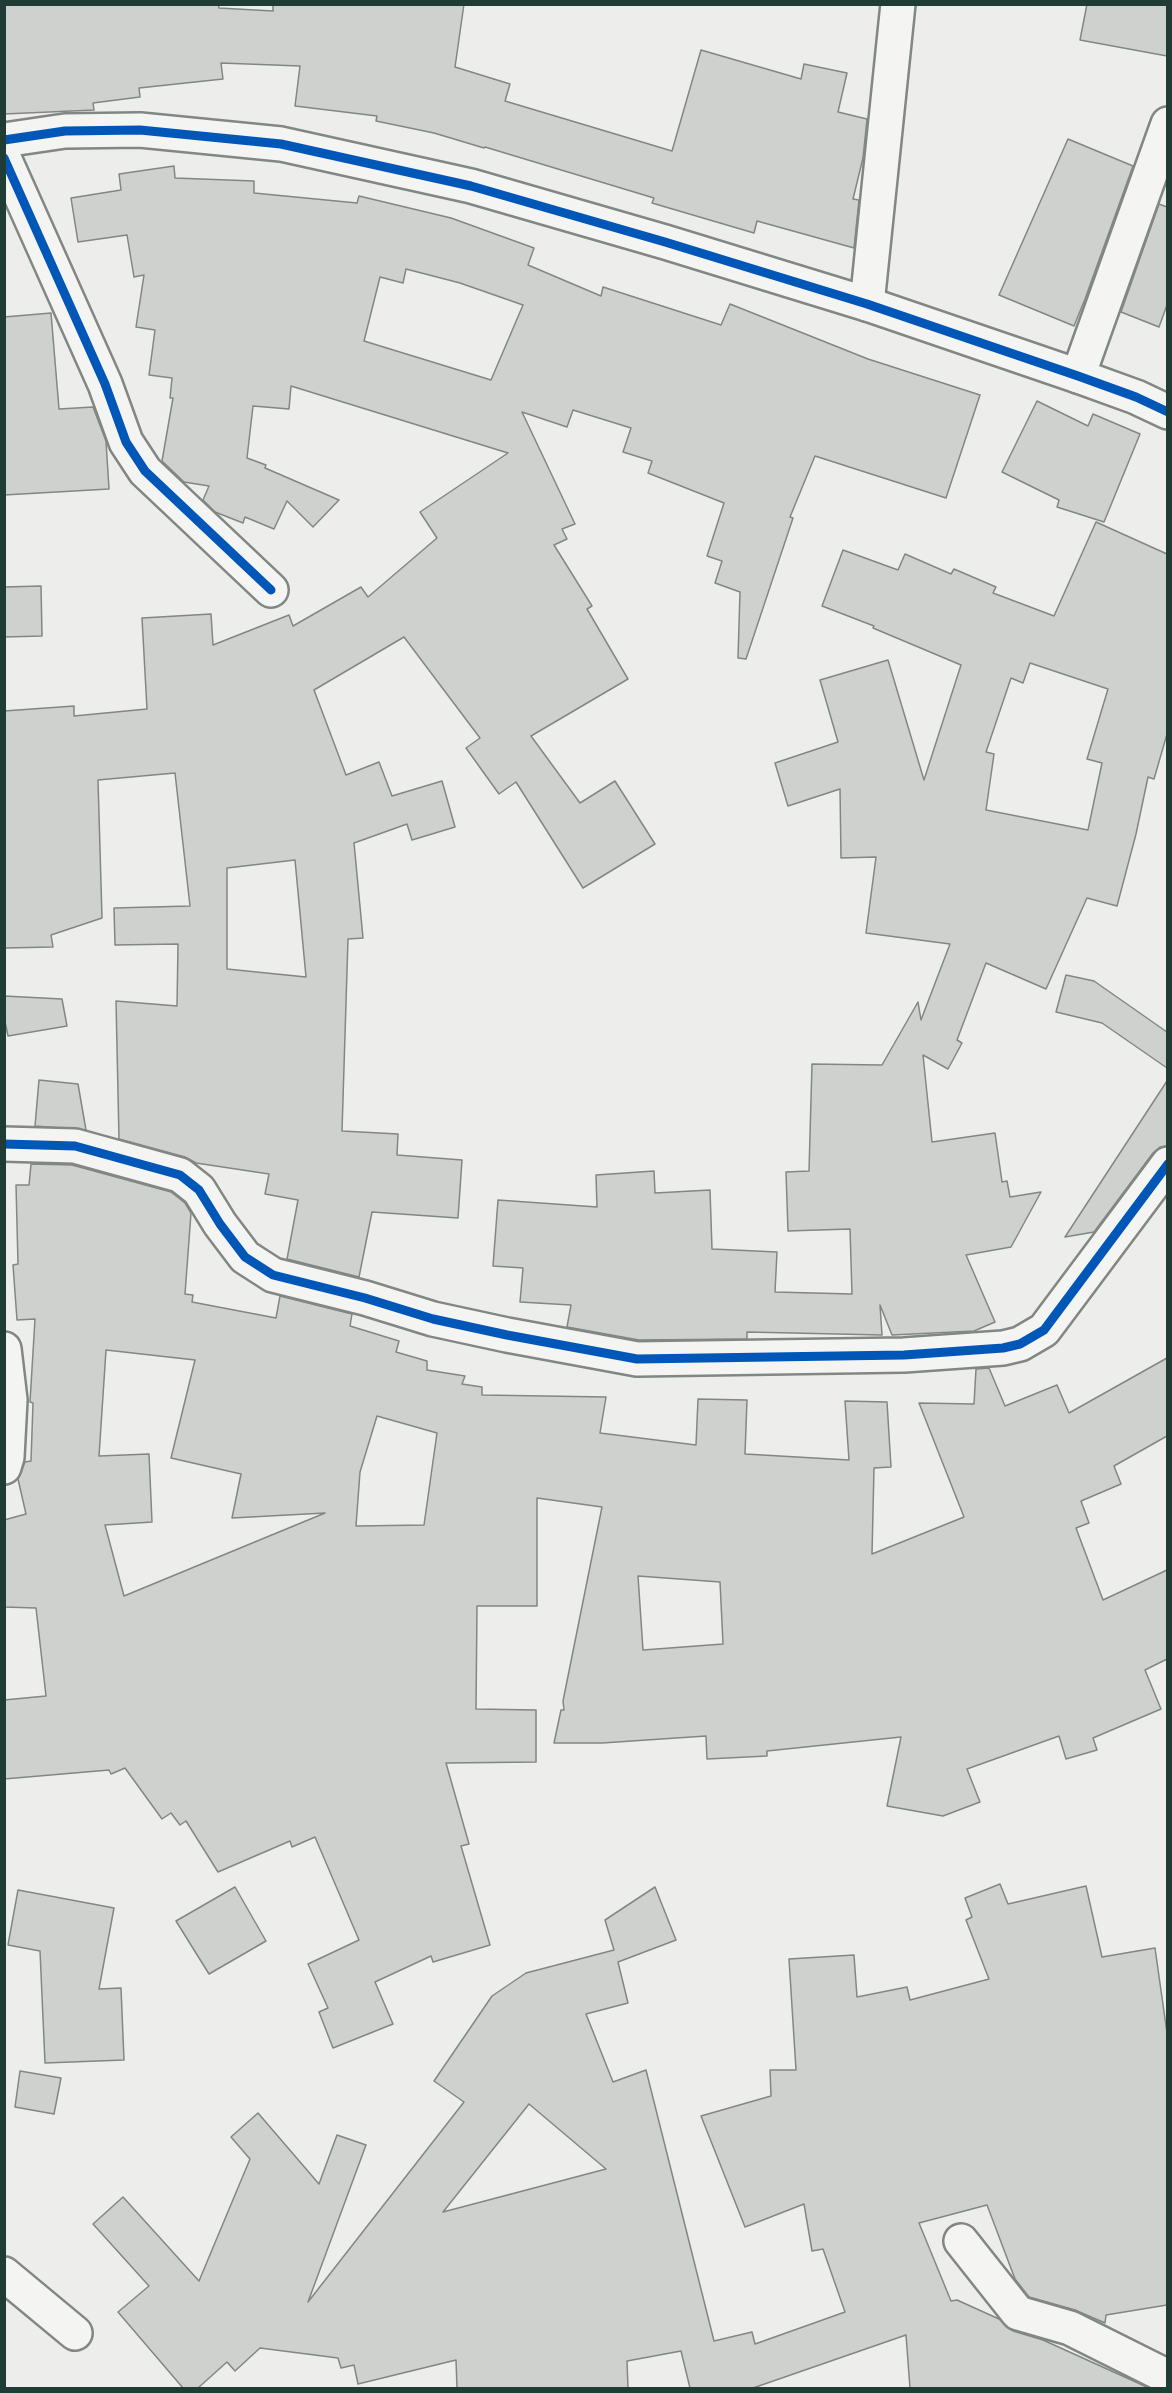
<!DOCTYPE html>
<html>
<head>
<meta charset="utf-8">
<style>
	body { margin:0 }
	#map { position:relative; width:1172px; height:2393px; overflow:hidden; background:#edeeeb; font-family:Itim,sans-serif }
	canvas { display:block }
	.frame { position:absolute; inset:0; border:6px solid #1f3d34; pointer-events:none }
</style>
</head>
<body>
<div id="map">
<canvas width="1172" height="2393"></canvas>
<div class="frame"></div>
</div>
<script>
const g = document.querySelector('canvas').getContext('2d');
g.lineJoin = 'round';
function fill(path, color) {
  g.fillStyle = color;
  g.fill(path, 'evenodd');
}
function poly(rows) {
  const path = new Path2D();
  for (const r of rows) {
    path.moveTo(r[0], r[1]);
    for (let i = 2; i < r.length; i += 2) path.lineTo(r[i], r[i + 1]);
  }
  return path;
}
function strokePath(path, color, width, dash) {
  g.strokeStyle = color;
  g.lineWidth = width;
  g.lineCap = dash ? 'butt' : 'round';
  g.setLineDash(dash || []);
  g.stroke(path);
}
const building = poly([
	[4,4,218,4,219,8,273,11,273,4,464,4,455,67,510,84,505,101,672,151,701,50,801,79,804,64,847,73,838,112,867,119,863,158,853,199,859,200,854,248,757,221,754,233,652,203,654,198,485,147,484,148,434,133,376,121,377,116,295,106,300,66,221,63,223,79,139,88,140,97,93,103,94,110,4,114,4,4],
	[1087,4,1167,4,1167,56,1080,40,1087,4],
	[1068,139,1133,166,1085,299,1074,326,999,295,1068,139],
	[174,166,175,178,254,181,254,193,357,203,359,196,451,218,534,248,528,265,601,296,603,287,721,325,730,304,868,359,980,395,946,498,815,456,790,517,793,518,746,659,738,658,740,592,715,583,722,561,707,556,724,503,648,473,652,461,623,452,631,428,573,410,567,427,522,412,575,524,562,529,567,539,554,545,592,606,587,609,628,679,531,736,580,803,615,781,655,844,583,888,516,782,499,794,466,748,480,738,404,637,314,690,346,775,379,762,392,796,442,781,455,827,412,840,407,824,354,843,363,938,348,939,342,1131,398,1134,397,1155,462,1160,458,1218,372,1212,359,1277,287,1259,298,1200,265,1194,269,1174,196,1163,185,1157,119,1139,116,1001,177,1006,178,944,115,945,114,908,190,906,175,773,98,780,102,918,51,935,53,947,4,948,4,711,74,706,74,716,147,709,142,618,211,614,213,645,289,615,293,626,361,587,368,597,437,538,420,512,508,453,291,386,289,409,253,406,247,458,266,465,265,468,339,500,313,527,287,501,274,529,245,517,243,523,215,512,203,500,209,486,184,482,162,461,173,398,170,398,172,378,149,375,155,330,136,327,144,275,134,277,127,235,78,242,71,198,121,190,119,174,174,166],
	[406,269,460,283,523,305,491,380,364,341,380,277,403,283,406,269],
	[295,860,306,977,227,969,227,868,295,860],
	[1159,204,1167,207,1167,305,1159,327,1121,312,1159,204],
	[51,313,59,409,93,407,106,441,109,489,4,495,4,317,51,313],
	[1037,401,1088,426,1093,414,1140,434,1104,522,1057,507,1059,500,1002,472,1037,401],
	[1096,522,1167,554,1167,734,1154,779,1148,777,1136,834,1117,906,1087,898,1046,989,986,963,957,1040,962,1043,948,1069,923,1055,932,1142,995,1133,1002,1182,1007,1181,1010,1197,1041,1192,1011,1247,966,1255,995,1322,974,1331,892,1335,880,1305,882,1335,747,1332,747,1339,639,1340,567,1327,571,1305,520,1302,523,1268,493,1266,498,1200,597,1207,596,1175,654,1171,655,1193,710,1190,712,1249,777,1252,775,1292,852,1294,850,1229,788,1231,786,1172,809,1171,812,1064,882,1065,918,1002,921,1020,950,944,866,933,876,857,841,858,840,789,788,806,775,763,838,742,820,680,888,660,924,780,961,665,873,628,874,626,822,606,843,550,898,570,905,554,951,574,954,569,996,587,993,593,1054,616,1096,522],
	[1030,663,1108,689,1087,759,1102,763,1088,830,986,810,994,754,986,752,1011,678,1023,683,1030,663],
	[41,586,42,636,4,637,4,587,41,586],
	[1066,975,1094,981,1167,1032,1167,1068,1102,1023,1056,1012,1066,975],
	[4,996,62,999,67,1026,8,1036,4,1017,4,996],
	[39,1080,78,1084,86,1130,35,1126,39,1080],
	[1167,1081,1167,1146,1160,1147,1153,1153,1094,1232,1065,1237,1167,1081],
	[31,1164,72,1165,171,1192,185,1203,191,1213,185,1294,193,1295,192,1302,276,1318,280,1296,352,1314,350,1326,399,1341,396,1352,427,1361,427,1370,465,1376,462,1384,482,1387,482,1395,606,1397,600,1433,696,1445,698,1399,747,1400,745,1454,849,1460,845,1401,887,1402,891,1467,874,1468,872,1554,964,1517,919,1403,974,1404,976,1369,989,1368,1005,1406,1057,1385,1069,1413,1167,1358,1167,1436,1114,1466,1121,1484,1081,1501,1089,1523,1076,1528,1103,1600,1167,1570,1167,1659,1145,1670,1161,1709,1093,1738,1097,1750,1066,1759,1059,1736,967,1769,980,1802,943,1816,887,1806,901,1737,767,1751,767,1756,707,1759,706,1736,602,1743,554,1743,561,1710,564,1710,563,1701,602,1507,537,1498,537,1606,477,1606,476,1709,536,1710,536,1762,446,1763,469,1844,461,1846,490,1945,433,1962,431,1956,375,1982,393,2024,333,2048,319,2012,328,2008,308,1964,359,1940,315,1837,292,1847,290,1841,218,1872,186,1821,180,1825,171,1813,162,1819,125,1768,111,1774,109,1770,4,1779,4,1700,46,1696,36,1608,4,1607,4,1520,26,1514,18,1479,25,1462,31,1461,33,1403,30,1402,35,1319,17,1320,13,1265,18,1264,16,1185,29,1185,31,1164],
	[106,1350,195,1360,171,1458,241,1474,232,1518,325,1513,124,1596,105,1525,152,1522,149,1454,99,1456,106,1350],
	[377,1416,437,1433,424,1525,356,1526,360,1472,377,1416],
	[638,1576,720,1582,723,1644,643,1650,638,1576],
	[1000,1884,1008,1904,1086,1886,1102,1957,1155,1948,1167,2033,1167,2305,1106,2315,1105,2323,1075,2310,1029,2297,1015,2279,987,2205,919,2223,951,2301,957,2300,999,2319,1013,2331,1043,2340,1149,2388,910,2388,906,2335,753,2388,690,2388,681,2351,627,2361,628,2388,457,2388,456,2360,358,2384,354,2365,341,2368,338,2358,260,2348,235,2371,227,2362,198,2388,183,2388,118,2312,149,2286,93,2224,123,2197,199,2281,250,2159,231,2137,258,2113,319,2184,337,2135,366,2145,308,2302,464,2102,434,2081,492,1996,526,1973,614,1950,605,1920,655,1887,676,1940,618,1962,628,2003,586,2014,613,2082,646,2070,714,2341,752,2332,755,2344,845,2312,823,2249,812,2251,804,2204,745,2227,701,2116,771,2096,770,2070,796,2070,789,1959,854,1955,857,1997,907,1987,910,2000,989,1979,966,1920,972,1917,965,1898,1000,1884],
	[529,2104,606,2169,443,2212,529,2104],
	[235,1887,266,1941,209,1974,176,1921,235,1887],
	[18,1890,114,1908,99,1989,121,1988,124,2060,45,2063,40,1951,8,1945,18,1890],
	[20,2071,61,2078,54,2114,15,2107,20,2071]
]);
const minor = poly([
	[4,158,105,384,126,442,145,471,271,590],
	[867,304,898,4],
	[1078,376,1168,124],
	[4,1144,75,1146,180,1175,199,1190,220,1224,245,1257,273,1275,365,1298,433,1319,507,1335,637,1359,904,1355,1003,1348,1020,1344,1044,1330,1168,1164],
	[4,1349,10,1400,7,1457,4,1467],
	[961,2241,1018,2313,1070,2328,1168,2377],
	[4,2274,75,2333]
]);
const tertiary = poly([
	[4,140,65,131,140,130,281,144,471,186,665,242,867,304,1078,376,1136,397,1168,412]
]);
const cycleway = poly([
	[4,140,65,131,140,130,281,144,471,186,665,242,867,304,1078,376,1136,397,1168,412],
	[4,158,105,384,126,442,145,471,271,590],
	[4,1144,75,1146,180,1175,199,1190,220,1224,245,1257,273,1275,365,1298,433,1319,507,1335,637,1359,904,1355,1003,1348,1020,1344,1044,1330,1168,1164]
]);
fill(building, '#cfd1cf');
strokePath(building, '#818784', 1.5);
strokePath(minor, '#818784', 38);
strokePath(tertiary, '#818784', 38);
strokePath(minor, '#f4f4f2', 33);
strokePath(tertiary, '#f4f4f2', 33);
strokePath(cycleway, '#0057b8', 9);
</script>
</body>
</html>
